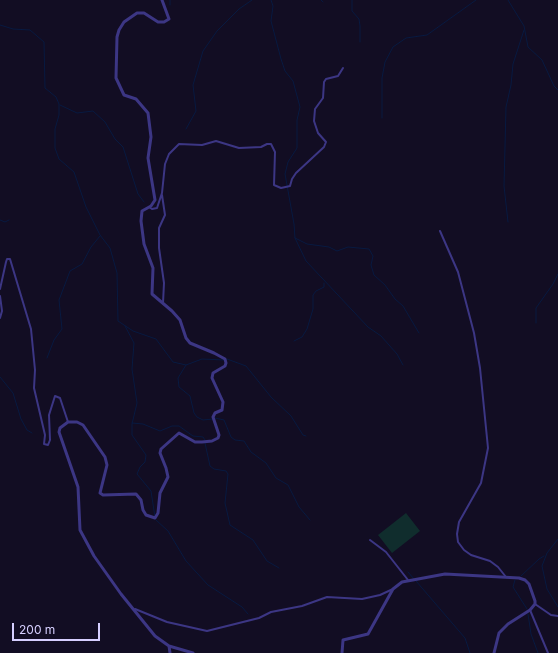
<!DOCTYPE html>
<html>
<head>
<meta charset="utf-8">
<style>
	body { margin:0 }
	#map { position:relative; width:558px; height:653px; overflow:hidden; background:#120d23; font-family:Inter,sans-serif }
	canvas { display:block }
	.scale { position:absolute; left:12px; top:623px; width:88px; height:18px; box-sizing:border-box; border:2px solid #d6cfff; border-top:0; padding-left:5px; font-size:12px; line-height:14px; white-space:nowrap; color:#d6cfff; -webkit-text-stroke:3px #120d23; paint-order:stroke }
</style>
</head>
<body>
<div id="map">
<canvas width="558" height="653"></canvas>
<div class="scale">200 m</div>
</div>
<script>
const g = document.querySelector('canvas').getContext('2d');
g.lineJoin = 'round';
function fill(path, color) {
  g.fillStyle = color;
  g.fill(path, 'evenodd');
}
function poly(rows) {
  const path = new Path2D();
  for (const r of rows) {
    path.moveTo(r[0], r[1]);
    for (let i = 2; i < r.length; i += 2) path.lineTo(r[i], r[i + 1]);
  }
  return path;
}
function strokePath(path, color, width, dash) {
  g.strokeStyle = color;
  g.lineWidth = width;
  g.lineCap = dash ? 'butt' : 'round';
  g.setLineDash(dash || []);
  g.stroke(path);
}
const green = poly([
	[406,513,420,531,392,553,378,535]
]);
const stream = poly([
	[170,0,170,5],
	[271,0,273,6,271,21,281,59,285,71,293,81,300,107,297,120,297,148,288,162,285,174,294,224,295,238,306,261,368,327,381,336,397,354,403,365],
	[321,0,323,2],
	[352,0,352,11,359,19,360,26,360,42],
	[508,0,524,26,528,47,542,60,554,86,558,90],
	[0,25,13,29,30,30,44,42,45,88,56,97,59,104,59,115,55,129,55,148,59,159,74,172,86,207,100,235,110,248,117,273,118,321,133,331,156,339,173,362,186,365,202,359,224,360],
	[60,105,77,113,93,111,105,122,115,139,123,147,138,194,144,202],
	[382,118,382,78,385,62,393,47,406,38,427,35,476,0],
	[186,129,196,111,193,85,203,51,217,31,239,9,252,0],
	[0,220,5,222,9,220],
	[508,222,504,186,506,107,511,85,513,64,524,30],
	[295,238,307,244,329,247,337,251,348,247,369,249,373,256,371,265,374,275,385,285,395,299,403,306,419,333],
	[536,323,536,308,553,284,558,274],
	[125,326,134,343,132,369,137,403,132,424,132,435,146,455,145,462,140,467,137,474,151,491,155,517],
	[294,341,302,337,307,329,313,309,313,295,316,291,324,287,324,283],
	[47,358,54,340,62,329,59,300,70,271,82,264,91,247,100,236],
	[227,359,246,366,271,397,291,416,303,435,306,436],
	[186,365,178,378,179,387,190,396,194,413,197,417,203,420,213,419],
	[0,377,13,393,21,419,27,430,32,433],
	[215,418,224,420,231,437,235,440,244,441,251,452,266,463,276,478,288,485,299,507,310,520],
	[132,423,143,424,160,431,172,426,179,426,193,436,203,437,205,440],
	[205,443,210,466,214,469,226,471,228,474,225,503,230,525,253,540,267,561,279,568],
	[156,520,168,531,186,561,208,585,242,607,248,614],
	[558,539,547,553,542,566,547,589,558,607],
	[408,572,414,579],
	[521,576,539,559,544,556],
	[515,580,513,587,527,609],
	[416,581,465,638,470,653],
	[528,614,531,634,538,653]
]);
const minor = poly([
	[162,195,165,215,159,228,159,248,164,283,163,303],
	[149,207,152,209,157,208,162,193,165,164,169,154,179,144,202,145,216,141,239,148,261,147,267,144,271,144,275,152,274,185,281,188,290,186,292,179,296,173,324,147,326,142,318,133,314,121,315,109,323,98,324,82,326,79,338,76,343,68],
	[440,231,458,272,474,333,480,368,488,448,481,483,459,522,457,534,458,542,464,550,471,555,490,561,498,567,506,577],
	[0,289,6,262,7,259,10,259,31,329,35,370,34,388,45,435,44,444,48,445,50,440,49,415,55,396,60,398,68,422],
	[0,296,2,311,0,318],
	[370,540,386,552,408,580],
	[535,604,551,615,558,616],
	[135,609,167,622,207,631,259,618,271,612,302,606,327,597,362,599,380,595,393,589],
	[530,610,548,653]
]);
const tertiary = poly([
	[162,0,169,19,164,22,158,22,144,13,137,13,124,22,119,30,117,37,116,78,124,95,136,99,148,113,151,137,148,158,155,200,151,206,142,211,141,221,144,244,153,268,152,294,172,311,180,320,186,338,190,343,214,353,225,359,226,363,225,366,213,373,212,378,223,402,222,410,215,413,213,417,219,435,218,438,212,441,202,442,195,442,179,433,161,449,160,453,166,468,168,477,160,493,158,513,155,518,146,515,143,510,141,500,136,494,103,495,100,493,107,465,105,457,83,425,77,422,68,422,60,428,59,432,78,487,80,530,94,556,121,594,155,636,169,646,193,653],
	[169,646,170,653],
	[342,653,343,640,368,634,393,589,402,582,445,574,519,578,525,580,529,584,535,601,535,604,530,610,508,624,499,633,494,653]
]);
fill(green, '#102d2d');
strokePath(stream, '#081a41', 1);
strokePath(minor, '#3c3684', 2);
strokePath(tertiary, '#3c3684', 3);
</script>
</body>
</html>
